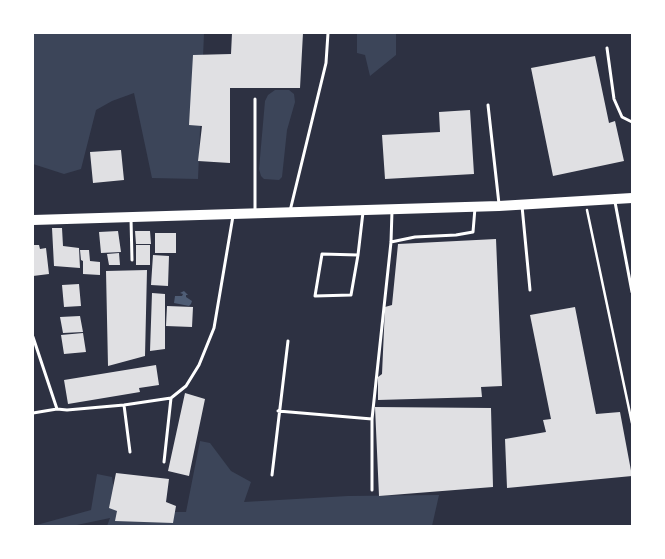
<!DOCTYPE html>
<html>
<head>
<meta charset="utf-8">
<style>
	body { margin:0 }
	#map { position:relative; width:665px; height:559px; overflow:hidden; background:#2d3142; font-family:"Space Grotesk",sans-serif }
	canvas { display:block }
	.frame { position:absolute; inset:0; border:34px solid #fff; pointer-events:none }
</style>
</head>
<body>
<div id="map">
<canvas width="665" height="559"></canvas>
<div class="frame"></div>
</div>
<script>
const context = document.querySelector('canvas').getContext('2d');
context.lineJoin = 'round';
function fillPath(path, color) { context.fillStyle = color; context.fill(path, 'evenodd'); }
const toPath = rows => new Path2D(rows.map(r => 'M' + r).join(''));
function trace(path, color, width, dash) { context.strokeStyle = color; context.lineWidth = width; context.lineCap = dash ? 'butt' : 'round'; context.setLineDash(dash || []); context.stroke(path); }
const green = toPath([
	[33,33,204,33,198,179,152,178,134,93,112,101,96,110,81,169,64,174,33,164],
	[357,33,396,33,396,55,370,76,365,55,357,53],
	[275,90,289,90,294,94,295,102,287,130,282,177,279,180,264,179,261,176,259,169,265,101,268,95],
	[200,441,210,443,231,471,251,482,244,502,348,496,439,495,432,526,107,526,110,518,72,526,33,526,91,510,97,474,112,477,115,498,121,512,186,512]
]);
const water = toPath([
	[184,291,188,295,186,295,186,297,192,301,191,304,189,306,174,303,175,296,182,296,183,294,180,293]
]);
const building = toPath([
	[232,33,303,33,300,88,230,88,230,163,198,161,202,126,189,125,193,55,231,54],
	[595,56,609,123,615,121,624,161,553,176,531,68],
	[470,110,474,174,385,179,382,135,440,132,439,112],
	[121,150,124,180,93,183,90,152],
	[52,228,62,228,63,246,79,248,80,268,54,266],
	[118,231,121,252,101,253,99,232],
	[135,231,150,231,151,244,136,244],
	[155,233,176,233,176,253,155,253],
	[496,239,502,386,481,387,482,397,378,400,378,377,382,374,385,307,392,305,398,244],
	[33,245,39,245,40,249,46,248,49,274,33,276],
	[136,245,150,245,150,265,136,265],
	[80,250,89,250,90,261,100,262,100,275,83,274,83,261,81,260],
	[119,253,120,265,109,265,107,254],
	[153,255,169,256,168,286,151,285],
	[147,270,145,356,108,366,106,271],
	[79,284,81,306,64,307,62,285],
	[152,293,165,294,165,349,150,351],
	[167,306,193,307,192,327,166,326],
	[575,307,596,414,620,412,632,476,507,488,505,439,546,432,543,420,551,419,530,315],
	[80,316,83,332,63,333,60,317],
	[83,333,86,352,64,354,61,335],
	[156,365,159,385,139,388,140,392,68,404,64,380],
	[185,393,205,399,189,476,168,471],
	[375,407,491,408,493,487,379,496],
	[116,473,169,479,166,502,176,506,173,523,115,521,117,511,109,508]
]);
const path = toPath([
	[587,210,632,423]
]);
const service = toPath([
	[607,48,614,99,622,117,632,122],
	[488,105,499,204],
	[615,202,632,292],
	[522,206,530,290],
	[290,211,326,63,328,33],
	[255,212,255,99],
	[131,219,132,260],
	[391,242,415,237,456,235,473,232,475,208],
	[358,255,322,254,315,296,351,295,358,255,363,212],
	[33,337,57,409,67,410,124,405,171,398],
	[124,405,130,452],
	[278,411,372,419],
	[33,413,57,409],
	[164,462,171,398,186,386,199,365,214,328,233,216],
	[272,475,288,341],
	[372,490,372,419,391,242,392,211]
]);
const primary = toPath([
	[33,220,499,206,632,198]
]);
fillPath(green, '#3c4559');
fillPath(water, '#4f5d75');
fillPath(building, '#e0e0e3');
trace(path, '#fff', 2.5);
trace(service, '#fff', 3);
trace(primary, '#fff', 10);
</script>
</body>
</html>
